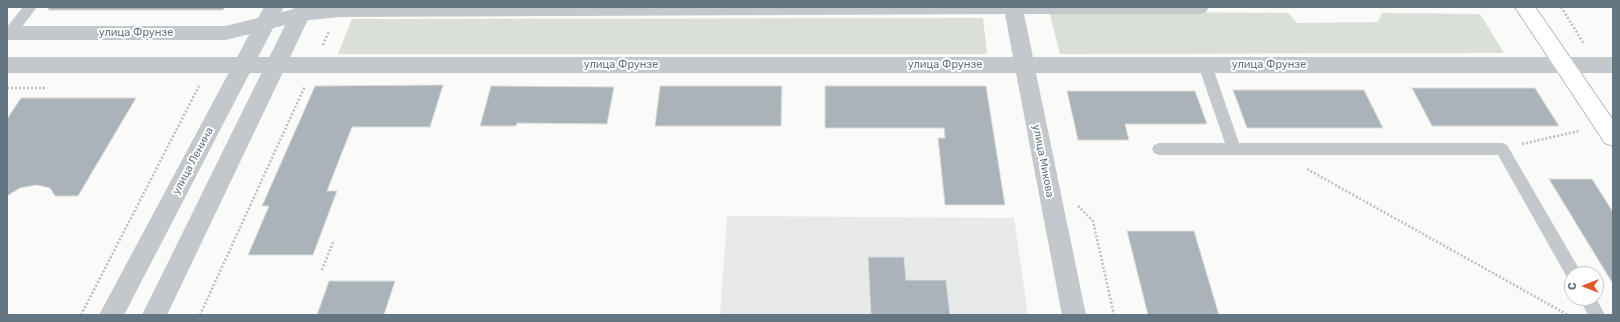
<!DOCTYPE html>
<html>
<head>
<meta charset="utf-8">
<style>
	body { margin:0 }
	#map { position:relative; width:1620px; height:322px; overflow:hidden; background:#fafaf8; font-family:Rubik,sans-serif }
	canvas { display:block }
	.frame { position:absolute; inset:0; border:8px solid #657683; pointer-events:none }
	.north { position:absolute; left:1564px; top:266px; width:40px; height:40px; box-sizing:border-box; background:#fff; border:1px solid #c1c8cd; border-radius:50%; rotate:270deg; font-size:11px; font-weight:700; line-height:16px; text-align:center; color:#657683 }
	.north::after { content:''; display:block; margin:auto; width:14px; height:18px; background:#e4572e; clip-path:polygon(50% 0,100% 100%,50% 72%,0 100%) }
</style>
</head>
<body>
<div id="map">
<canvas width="1620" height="322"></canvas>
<div class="frame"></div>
<div class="north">С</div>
</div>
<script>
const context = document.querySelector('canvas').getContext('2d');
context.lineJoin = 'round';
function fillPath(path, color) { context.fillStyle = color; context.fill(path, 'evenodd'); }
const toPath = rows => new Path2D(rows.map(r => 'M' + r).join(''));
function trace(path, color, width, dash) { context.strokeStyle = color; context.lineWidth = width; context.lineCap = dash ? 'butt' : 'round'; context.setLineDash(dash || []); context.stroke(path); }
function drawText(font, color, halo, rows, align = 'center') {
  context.font = font + ' Rubik,sans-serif'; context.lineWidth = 4; context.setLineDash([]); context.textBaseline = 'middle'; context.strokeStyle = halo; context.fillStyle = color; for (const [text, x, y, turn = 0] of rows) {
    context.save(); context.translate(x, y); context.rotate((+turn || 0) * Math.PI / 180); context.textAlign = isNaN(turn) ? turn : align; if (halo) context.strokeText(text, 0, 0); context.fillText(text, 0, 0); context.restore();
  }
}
const built = toPath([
	[727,216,1014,218,1028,315,720,315]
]);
const green = toPath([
	[1049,11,1288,13,1297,23,1378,22,1382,13,1480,14,1504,53,1060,54],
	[983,18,987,54,338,54,352,19]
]);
const building = toPath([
	[49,7,225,7,223,10,48,10,49,7],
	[443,85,430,127,352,127,327,191,337,191,313,255,248,255,269,206,262,206,315,86,443,85],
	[491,86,614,87,607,124,517,123,516,126,480,126,491,86],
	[660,86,782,86,781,126,655,126,660,86],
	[825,86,986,86,1005,205,945,205,938,138,945,138,944,128,825,128,825,86],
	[1412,88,1535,88,1559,126,1432,126,1412,88],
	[1233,90,1364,90,1383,128,1247,128,1233,90],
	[1067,91,1195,91,1207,124,1125,124,1129,140,1078,140,1067,91],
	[21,98,136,98,78,196,55,196,50,188,37,185,20,188,7,196,7,119,21,98],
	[1549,179,1592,179,1613,212,1613,284,1549,179],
	[1127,231,1194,231,1219,315,1148,315,1127,231],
	[868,257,904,257,906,280,946,280,950,315,871,315,868,257],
	[329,281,395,281,384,315,317,315,329,281]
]);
const path = toPath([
	[1561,7,1584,44],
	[323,45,329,31],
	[7,88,46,88],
	[1522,144,1579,131],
	[1307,169,1568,315],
	[1078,206,1093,221,1114,315],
	[322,270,334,240],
	[81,315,199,86],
	[200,315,305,86]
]);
const service = toPath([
	[23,7,37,7,15,36,7,37,7,27,23,7],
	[1205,60,1210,61,1212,65,1239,143,1502,143,1507,145,1582,274,1572,274,1572,281,1568,279,1498,155,1159,155,1154,153,1152,149,1154,145,1159,143,1225,143,1198,65,1200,61,1205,60],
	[1579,298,1596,298,1605,315,1588,315,1579,298]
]);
const minor = toPath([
	[302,7,1209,7,1206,12,1199,14,1024,14,1033,57,1613,57,1613,73,1036,73,1086,315,1062,315,1016,73,7,73,7,57,1013,57,1005,14,339,17,301,21,226,40,7,40,7,26,226,26,302,7]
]);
const tertiary = toPath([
	[264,7,284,7,124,315,99,315,264,7],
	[294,7,314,7,167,315,142,315,294,7]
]);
const secondary = toPath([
	[1515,7,1535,7,1613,120,1613,146,1605,143,1515,7]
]);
const streetNames = [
	["улица Фрунзе",136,33],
	["улица Фрунзе",621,65],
	["улица Фрунзе",945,65],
	["улица Фрунзе",1269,65],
	["улица Ленина",193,161,-62],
	["улица Микова",1043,161,79]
];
fillPath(built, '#e8e9e9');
fillPath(green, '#dadfd7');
fillPath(building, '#aab3b9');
trace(building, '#dcdcda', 1);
trace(secondary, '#b3babf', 2);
trace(path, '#bbbfc2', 2.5, [2, 2]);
fillPath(service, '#c3c8cc');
fillPath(minor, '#c3c8cc');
fillPath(tertiary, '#c3c8cc');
fillPath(secondary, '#fff');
drawText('11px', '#657683', '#fff', streetNames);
</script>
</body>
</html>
